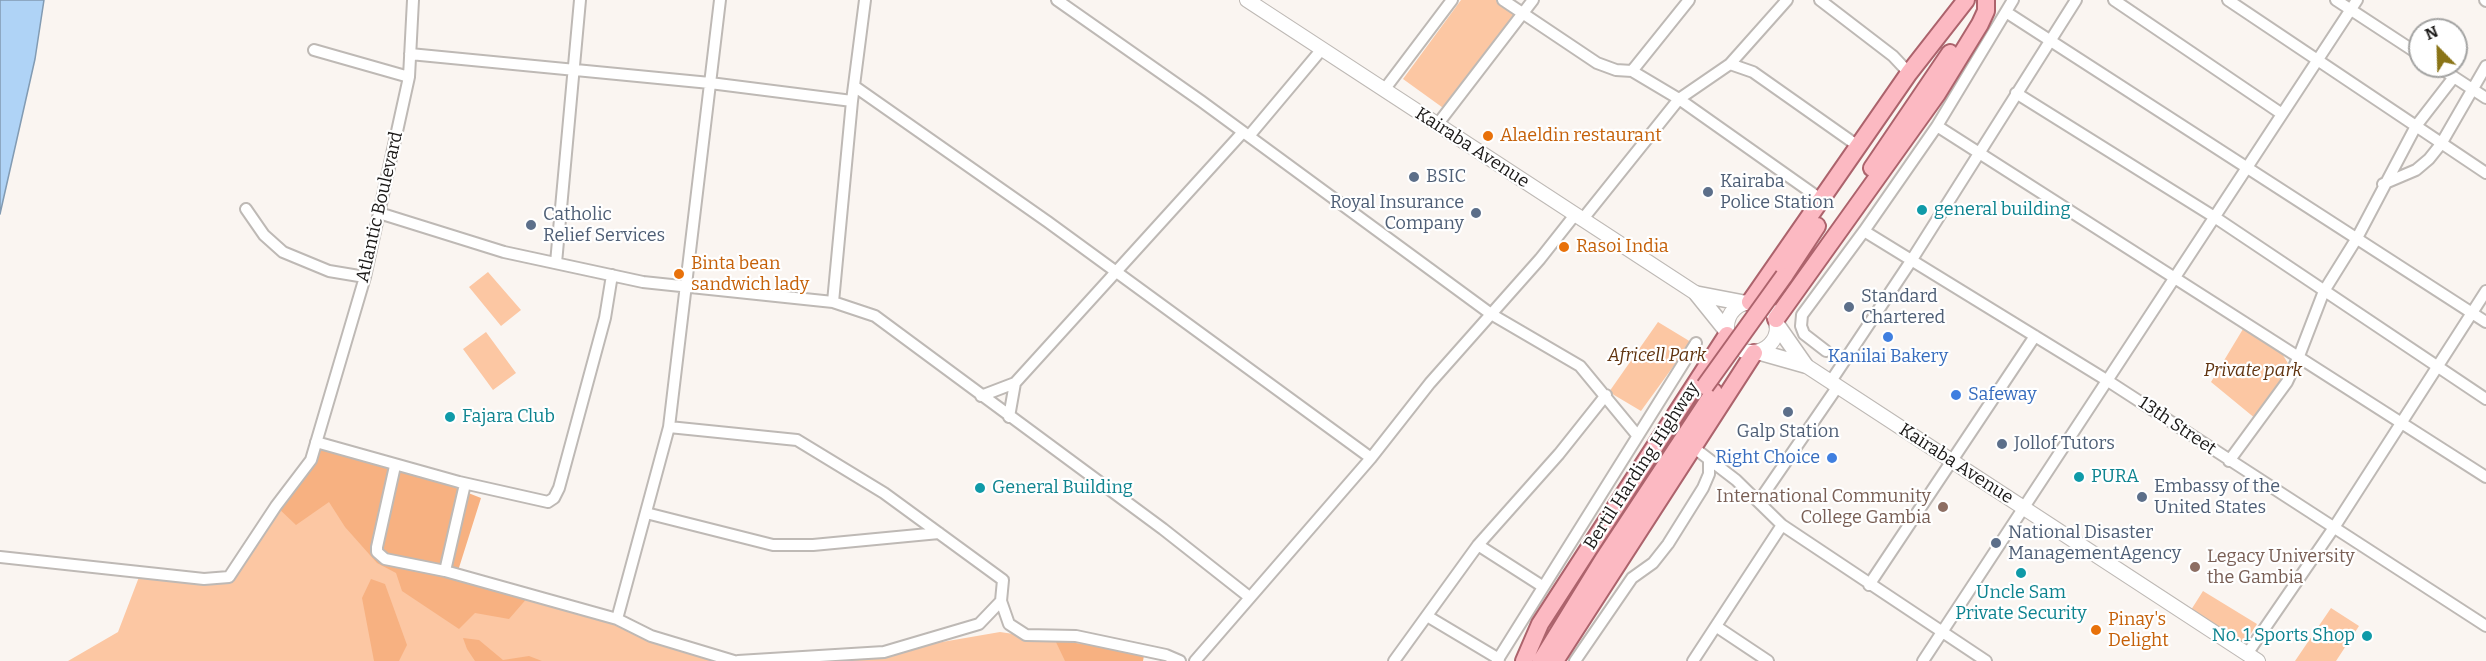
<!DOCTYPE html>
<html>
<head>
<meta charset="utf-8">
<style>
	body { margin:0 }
	#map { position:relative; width:2486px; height:661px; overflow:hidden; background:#faf5f1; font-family:Bitter,serif }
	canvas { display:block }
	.north { position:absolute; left:2408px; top:18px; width:60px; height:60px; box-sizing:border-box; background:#fff; border:2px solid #a3a3a2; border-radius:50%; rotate:337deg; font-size:16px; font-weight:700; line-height:24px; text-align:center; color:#1a1817 }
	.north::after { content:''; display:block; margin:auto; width:21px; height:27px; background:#8a7417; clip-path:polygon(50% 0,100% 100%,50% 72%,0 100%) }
</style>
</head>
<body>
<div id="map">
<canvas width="2486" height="661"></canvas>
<div class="north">N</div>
</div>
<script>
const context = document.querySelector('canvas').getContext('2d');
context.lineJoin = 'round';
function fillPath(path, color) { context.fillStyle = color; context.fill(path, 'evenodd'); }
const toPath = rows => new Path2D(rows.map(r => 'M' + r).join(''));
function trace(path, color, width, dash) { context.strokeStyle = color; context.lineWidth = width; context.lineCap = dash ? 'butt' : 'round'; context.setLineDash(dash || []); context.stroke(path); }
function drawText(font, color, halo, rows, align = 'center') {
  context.font = font + ' Bitter,serif'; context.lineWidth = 4.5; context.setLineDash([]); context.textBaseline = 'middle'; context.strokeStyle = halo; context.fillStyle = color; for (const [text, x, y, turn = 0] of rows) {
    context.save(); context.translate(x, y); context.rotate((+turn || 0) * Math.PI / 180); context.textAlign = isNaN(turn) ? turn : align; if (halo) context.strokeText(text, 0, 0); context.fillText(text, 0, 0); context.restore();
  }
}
const green = toPath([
	[1461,0,1498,0,1517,13,1446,110,1403,79],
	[488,272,521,310,501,326,469,287],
	[1658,322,1691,342,1641,411,1609,392],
	[2243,329,2281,352,2289,365,2284,379,2256,419,2211,382],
	[486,332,516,373,493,390,463,349],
	[310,460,465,484,457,574,734,661,68,661,118,632,139,577,229,577],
	[2203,591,2257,624,2245,643,2191,610],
	[2331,608,2359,626,2336,661,2295,661],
	[1000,632,1144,653,1143,661,738,661,884,652]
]);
const forest = toPath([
	[316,442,410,470,481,498,457,574,529,596,509,619,475,613,459,629,402,591,396,573,377,563,345,527,329,502,296,525,276,506,310,460],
	[371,579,385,584,407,645,399,661,374,661,362,598],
	[463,638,479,640,503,660,529,656,542,661,475,661,467,649],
	[1055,640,1144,653,1143,661,1065,661]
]);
const water = toPath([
	[0,0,44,0,35,59,0,214,0,0]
]);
const minor = toPath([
	[1057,0,1201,101,1491,314,1580,366,1637,435],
	[1503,0,1597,63,1616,70,1632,71,1679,99,1822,200],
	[1820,0,1893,56,1909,73],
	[2114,0,2282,114],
	[2228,0,2486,173],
	[2336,0,2420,55],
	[2485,0,2486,1],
	[2006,12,2486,322],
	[314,50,409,77],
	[410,54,710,83,852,101],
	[1730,64,1753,72,1858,146],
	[2437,66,2486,98],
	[1632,71,1689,0],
	[854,86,1048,222,1371,458],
	[1384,90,1452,0],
	[2016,93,2216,218,2486,399],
	[1437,125,1533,0],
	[1937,126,2486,477],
	[1249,136,1322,49],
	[2383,184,2416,170,2429,159,2441,144,2486,66],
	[246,209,264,235,283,252,329,271,365,277],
	[379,213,504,252,643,282,833,302,875,316,1163,529,1248,596],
	[1582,220,1679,99,1730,64,1787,0],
	[1864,231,2108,381,2486,626],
	[556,263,580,0],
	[833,302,852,101,865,0],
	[1826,351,1804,334,1801,326,1802,315,1864,231,1937,126,2013,0],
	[1831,381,1911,261,2076,0],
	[981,396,1015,383,1243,132],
	[1009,417,1015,383],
	[669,427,797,440,884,493,1003,580,1001,601,1009,624,1026,635,1076,636,1166,655,1180,661],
	[316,442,459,482,548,502,554,498,559,488,605,318,612,275],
	[1693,447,1736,480,1782,525,1986,661],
	[2229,461,2287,382,2299,356,2324,291,2357,238,2416,126,2454,77],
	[395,466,377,547,377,552,385,559,445,571,465,484],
	[1759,501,1838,386],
	[646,513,773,545,813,545,939,533],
	[1478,545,1542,586],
	[0,557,204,579,229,577,276,506,311,460,365,277,379,213,409,77,413,0],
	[445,571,617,619,651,636,734,661],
	[1869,585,2035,336],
	[1427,616,1499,659],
	[617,619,669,427,720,0],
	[1717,627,1768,661],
	[2247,654,2335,526,2486,291],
	[738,661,884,652,979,624,1001,601],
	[1195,661,1371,458,1430,383,1540,259,1574,216],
	[1394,661,1478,545,1559,454,1606,395],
	[1497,661,1696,343],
	[1575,661,1632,578,1653,563,1668,544,1703,488,1709,474,1709,460],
	[1693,661,1782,525],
	[1923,661,2357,0]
]);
const tertiary = toPath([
	[1247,0,1697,294],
	'1727 327a25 25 0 1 1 50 0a25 25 0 1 1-50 0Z',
	[1805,365,2258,661]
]);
const secondary = toPath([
	[1697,294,1744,303],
	[1697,294,1726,330],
	[1777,325,1805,365],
	[1759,352,1805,365]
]);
const primary = toPath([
	[1872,168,1950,53],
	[1784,276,1817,226],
	[1750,302,1909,73,1966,0],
	[1776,319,1937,94,1980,24,1986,11,1986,0],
	[1524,661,1540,624,1727,335],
	[1541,661,1603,560,1714,392],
	[1555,661,1754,353]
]);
const primaryBridge = toPath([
	[1705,386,1784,276]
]);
const markers = [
	[1488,136,6,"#e8710a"],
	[1414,177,6,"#5c6f8a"],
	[1708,192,6,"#5c6f8a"],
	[1922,210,6,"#0f9aa8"],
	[1476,213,6,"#5c6f8a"],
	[531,225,6,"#5c6f8a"],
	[1564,247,6,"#e8710a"],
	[679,274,6,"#e8710a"],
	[1849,307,6,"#5c6f8a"],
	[1888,337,6,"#3f7fe0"],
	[1956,395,6,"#3f7fe0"],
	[1788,412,6,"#5c6f8a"],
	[450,417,6,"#0f9aa8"],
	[2002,444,6,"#5c6f8a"],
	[1832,458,6,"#3f7fe0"],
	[2079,477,6,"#0f9aa8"],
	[980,488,6,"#0f9aa8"],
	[2142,497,6,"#5c6f8a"],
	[1943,507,6,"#8d6e63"],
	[1996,543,6,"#5c6f8a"],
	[2195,567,6,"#8d6e63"],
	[2021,573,6,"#0f9aa8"],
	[2096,630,6,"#e8710a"],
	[2367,636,6,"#0f9aa8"]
];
const foodNames = [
	["Alaeldin restaurant",1500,136],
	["Rasoi India",1576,247],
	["Binta bean",691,264],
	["sandwich lady",691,285],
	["Pinay's",2108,620],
	["Delight",2108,641]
];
const streetNames = [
	["Kairaba Avenue",1472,148,33],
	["Atlantic Boulevard",380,207,-77],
	["13th Street",2177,426,34],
	["Kairaba Avenue",1956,464,33],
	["Bertil Harding Highway",1642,466,-57]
];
const serviceNames = [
	["BSIC",1426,177],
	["Kairaba",1720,182],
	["Police Station",1720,203],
	["Royal Insurance",1464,203,"right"],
	["Company",1464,224,"right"],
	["Catholic",543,215],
	["Relief Services",543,236],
	["Standard",1861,297],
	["Chartered",1861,318],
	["Galp Station",1788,432,"center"],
	["Jollof Tutors",2014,444],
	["Embassy of the",2154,487],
	["United States",2154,508],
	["National Disaster",2008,533],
	["ManagementAgency",2008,554]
];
const cultureNames = [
	["general building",1934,210],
	["Fajara Club",462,417],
	["PURA",2091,477],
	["General Building",992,488],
	["Uncle Sam",2021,593,"center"],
	["Private Security",2021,614,"center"],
	["No. 1 Sports Shop",2355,636,"right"]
];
const parkNames = [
	["Africell Park",1657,356],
	["Private park",2253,371]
];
const shopNames = [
	["Kanilai Bakery",1888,357],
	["Safeway",1968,395,"left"],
	["Right Choice",1820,458,"right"]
];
const educationNames = [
	["International Community",1931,497],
	["College Gambia",1931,518],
	["Legacy University",2207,557,"left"],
	["the Gambia",2207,578,"left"]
];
fillPath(green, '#fcc7a3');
fillPath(forest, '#f7b181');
fillPath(water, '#afd3f6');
trace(water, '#829bb3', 1.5);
trace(minor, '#beb9b5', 14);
trace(tertiary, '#beb9b5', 16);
trace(secondary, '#beb9b5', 18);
trace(primary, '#ac636c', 20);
trace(minor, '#fff', 10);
trace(tertiary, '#fff', 14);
trace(secondary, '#fff', 15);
trace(primary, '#fcb9c2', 16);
trace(primaryBridge, '#ac636c', 20, []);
trace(primaryBridge, '#fcb9c2', 16);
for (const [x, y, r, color] of markers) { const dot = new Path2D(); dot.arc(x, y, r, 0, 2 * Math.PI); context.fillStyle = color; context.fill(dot); trace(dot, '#fff', 2); }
drawText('18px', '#c56008', '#fff', foodNames, 'left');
drawText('18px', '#1a1817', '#fff', streetNames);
drawText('18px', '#4e5e75', '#fff', serviceNames, 'left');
drawText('18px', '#0d838f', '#fff', cultureNames, 'left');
drawText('italic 18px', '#60330f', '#fff', parkNames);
drawText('18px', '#366cbe', '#fff', shopNames);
drawText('18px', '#785e54', '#fff', educationNames, 'right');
</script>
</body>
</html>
